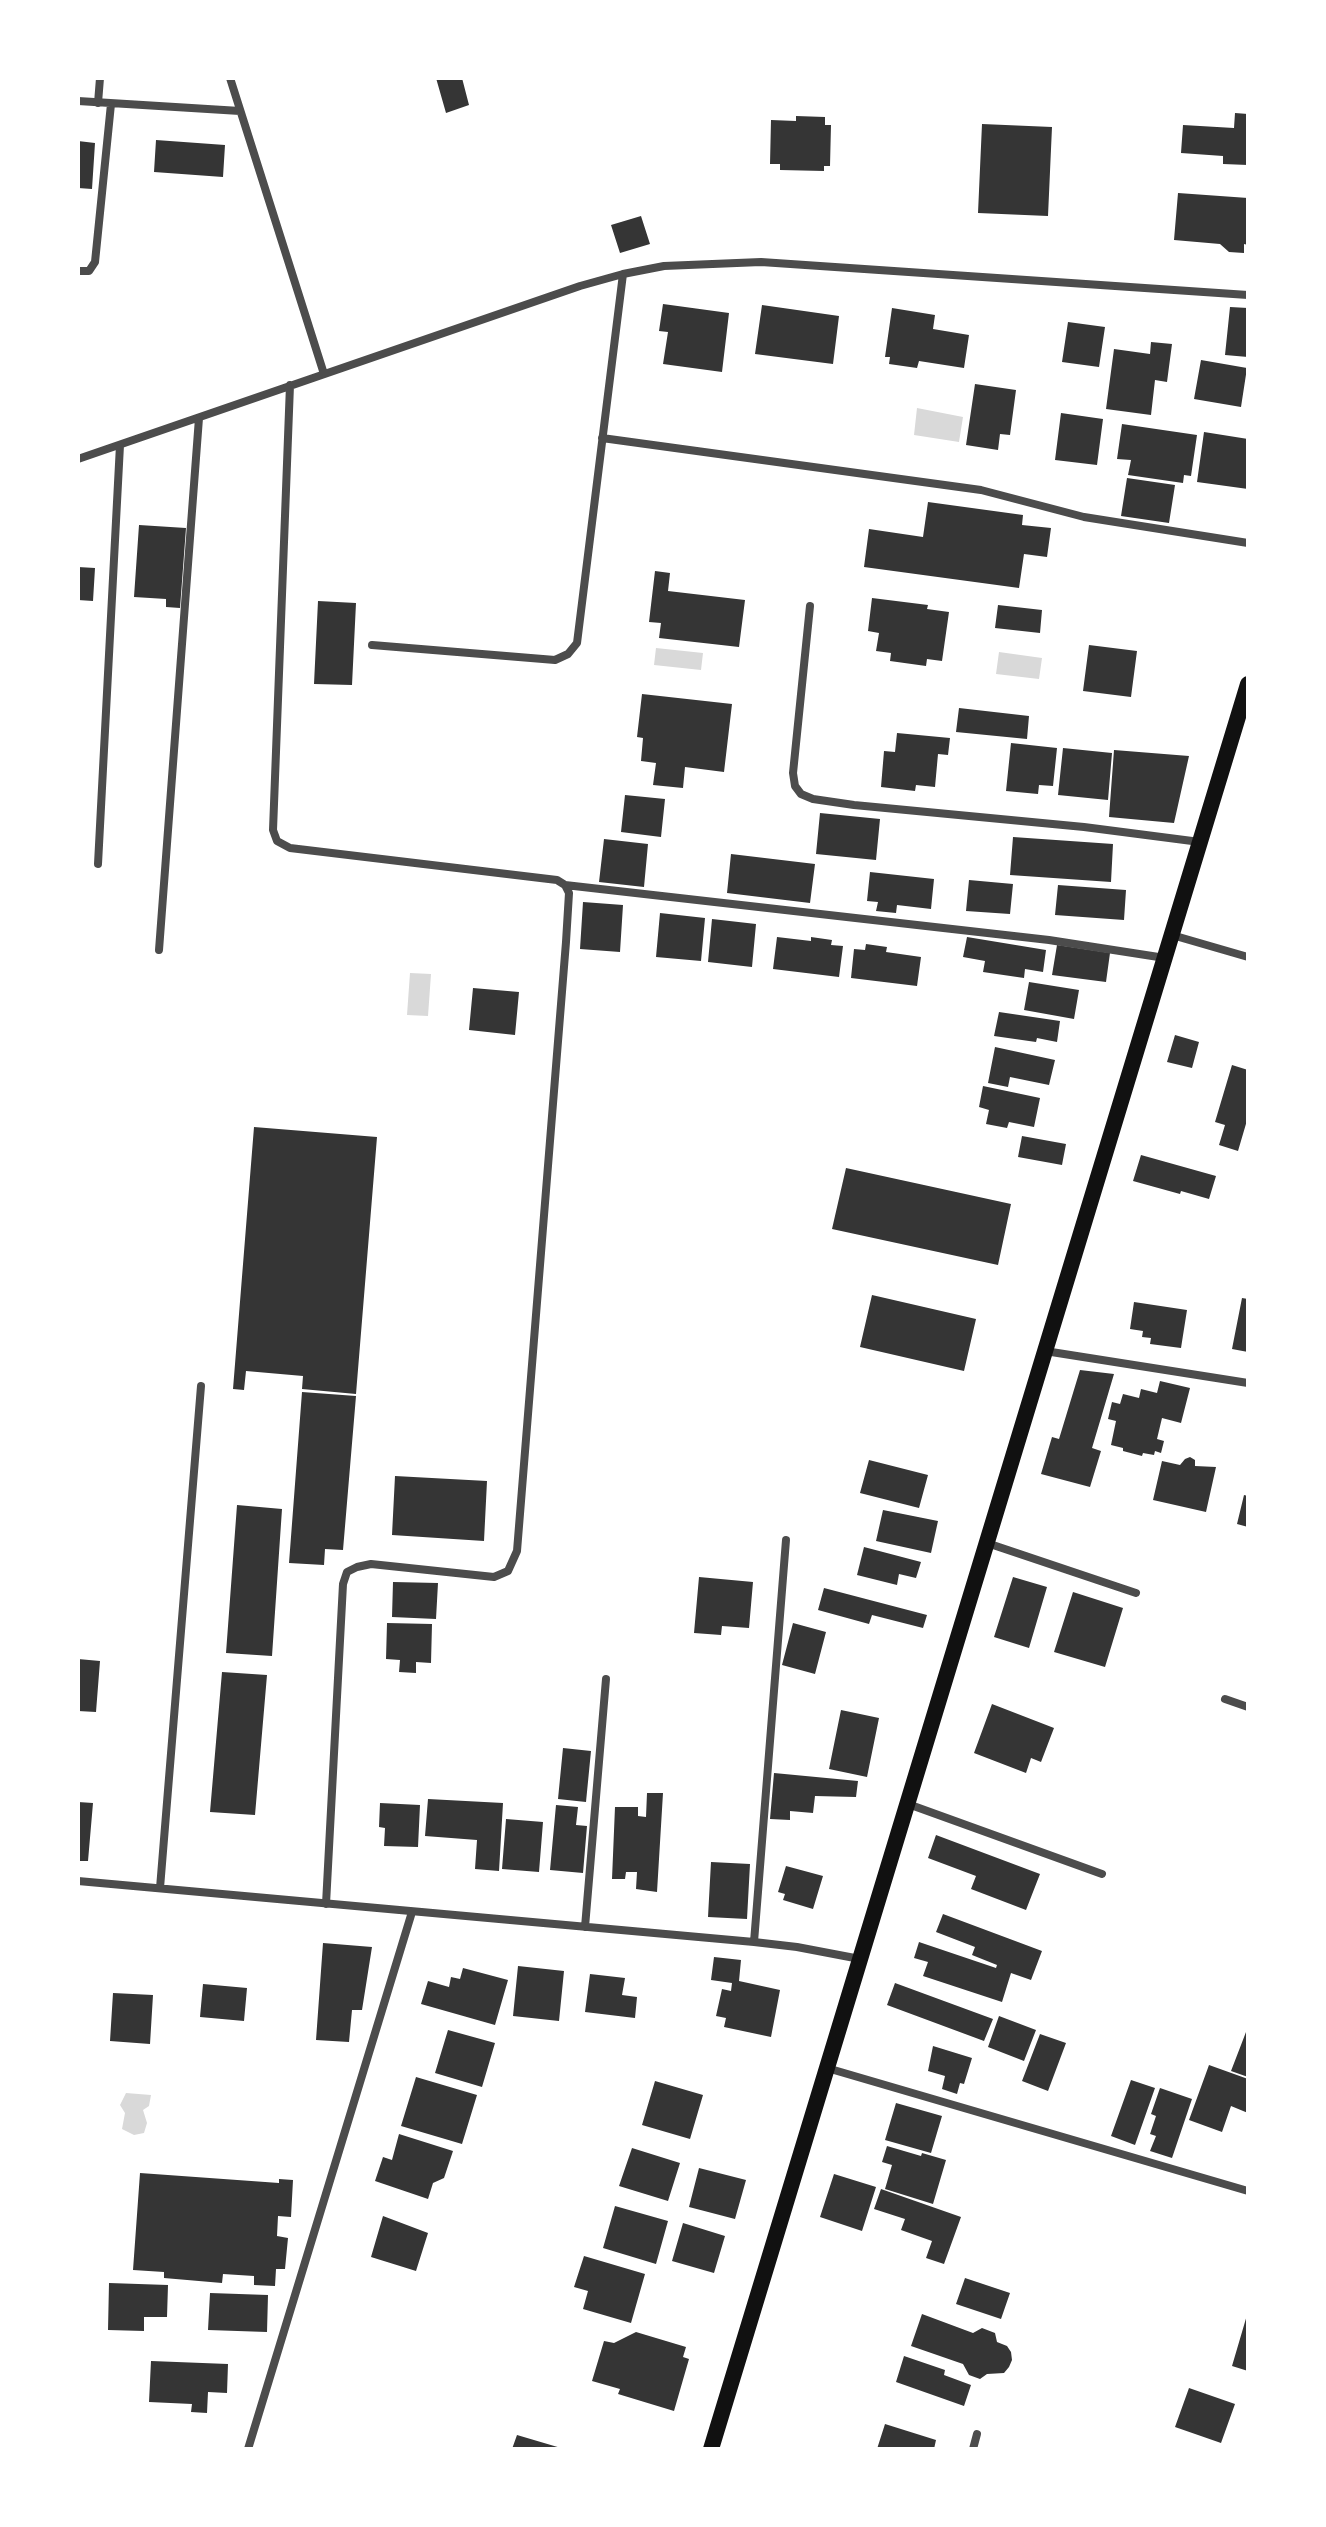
<!DOCTYPE html>
<html>
<head>
<meta charset="utf-8">
<style>
	body { margin:0 }
	#map { position:relative; width:1326px; height:2527px; overflow:hidden; background:#fff; font-family:"Noto Sans",sans-serif }
	canvas { display:block }
	.frame { position:absolute; inset:0; border:80px solid #fff; pointer-events:none }
</style>
</head>
<body>
<div id="map">
<canvas width="1326" height="2527"></canvas>
<div class="frame"></div>
</div>
<script>
const ctx = document.querySelector('canvas').getContext('2d');
ctx.lineJoin = 'round';
function fillPath(path, color) {
  ctx.fillStyle = color;
  ctx.fill(path, 'evenodd');
}
function poly(rows) {
  const path = new Path2D();
  for (const r of rows) {
    path.moveTo(r[0], r[1]);
    for (let i = 2; i < r.length; i += 2) path.lineTo(r[i], r[i + 1]);
  }
  return path;
}
function stroke(path, color, width, dash) {
  ctx.strokeStyle = color;
  ctx.lineWidth = width;
  ctx.lineCap = dash ? 'butt' : 'round';
  ctx.setLineDash(dash || []);
  ctx.stroke(path);
}
const water = poly([
	[917,408,963,417,959,442,914,435],
	[656,648,703,653,701,670,654,665],
	[999,652,1042,658,1039,679,996,674],
	[410,973,431,974,428,1016,407,1015],
	[126,2093,151,2095,149,2106,143,2110,147,2123,144,2133,134,2135,122,2129,125,2113,120,2105]
]);
const building = poly([
	[436,78,462,78,469,105,446,113],
	[1235,113,1248,114,1248,165,1223,164,1223,156,1181,153,1183,125,1234,128],
	[796,116,825,117,825,125,831,125,830,166,824,166,824,171,780,170,780,164,770,164,771,120,796,121],
	[982,124,1052,127,1048,216,978,213],
	[156,140,225,145,223,177,154,172],
	[78,141,95,143,92,189,78,188],
	[1178,193,1248,198,1248,245,1244,244,1244,253,1229,252,1220,244,1174,240],
	[641,216,650,244,620,253,611,225],
	[663,304,729,313,722,372,663,364,668,332,659,331],
	[762,305,839,316,833,364,755,354],
	[1230,307,1248,308,1248,357,1225,355],
	[892,308,935,315,933,329,969,335,964,368,919,361,917,368,889,364,890,357,885,357],
	[1068,322,1105,327,1099,367,1062,362],
	[1151,342,1172,344,1167,382,1155,380,1151,415,1106,409,1114,349,1150,354],
	[1201,360,1247,368,1241,407,1194,399],
	[975,384,1016,390,1010,435,1000,434,998,450,966,445],
	[1061,413,1103,419,1097,465,1055,460],
	[1122,424,1197,435,1191,476,1184,475,1183,483,1128,475,1131,460,1117,459],
	[1204,432,1248,439,1248,489,1197,482],
	[1127,478,1175,485,1169,523,1121,516],
	[928,502,1023,515,1022,525,1051,528,1047,557,1024,554,1019,588,864,567,869,529,923,537],
	[139,525,186,528,180,608,166,607,166,599,134,597],
	[78,567,95,568,93,601,78,600],
	[655,571,670,573,668,591,745,600,739,647,659,638,661,623,649,622],
	[872,598,928,605,927,609,949,612,942,661,927,659,926,666,890,661,891,653,876,651,879,633,868,631],
	[318,601,356,603,352,685,314,684],
	[998,605,1042,610,1040,633,995,628],
	[1089,645,1137,651,1131,697,1083,691],
	[642,694,732,704,724,772,685,767,683,788,653,785,656,763,641,761,643,738,637,737],
	[959,708,1029,716,1027,739,956,732],
	[897,733,950,738,948,755,938,754,935,787,916,785,915,791,881,787,884,751,895,752],
	[1011,743,1057,748,1053,786,1039,785,1038,794,1006,791],
	[1063,748,1112,753,1108,800,1058,795],
	[1114,750,1189,756,1174,823,1109,817],
	[625,795,665,799,661,837,621,832],
	[820,813,880,819,876,860,816,854],
	[1013,837,1113,844,1111,882,1010,875],
	[604,839,648,844,644,887,599,882],
	[731,854,815,864,810,903,727,893],
	[870,872,934,879,931,909,897,905,896,913,876,911,878,902,867,901],
	[969,880,1013,884,1010,914,966,911],
	[1058,885,1126,890,1124,920,1055,915],
	[583,902,623,905,620,952,580,949],
	[660,913,705,918,701,961,656,957],
	[712,919,756,924,752,967,708,962],
	[777,937,811,941,811,937,832,940,831,945,843,946,839,977,773,969],
	[967,937,1046,950,1043,972,1025,969,1024,978,983,972,985,961,963,957],
	[866,944,887,947,886,952,921,957,917,986,851,978,854,949,865,950],
	[1057,945,1110,953,1106,982,1052,975],
	[1029,982,1079,990,1074,1019,1024,1010],
	[473,988,519,992,515,1035,469,1030],
	[999,1012,1060,1021,1057,1042,1037,1038,1036,1042,994,1036],
	[1175,1035,1199,1042,1192,1068,1167,1062],
	[995,1047,1055,1060,1049,1085,1010,1077,1008,1087,988,1083],
	[1232,1065,1248,1070,1248,1117,1238,1151,1219,1145,1225,1125,1215,1122],
	[983,1086,1040,1098,1034,1127,1009,1122,1007,1128,986,1124,989,1110,979,1107],
	[254,1127,377,1137,356,1394,302,1389,303,1376,246,1371,244,1390,233,1389],
	[1022,1136,1066,1144,1062,1165,1018,1157],
	[1141,1155,1216,1176,1209,1199,1181,1191,1180,1194,1133,1181],
	[846,1168,1011,1204,998,1265,832,1229],
	[872,1295,976,1319,964,1371,860,1347],
	[1242,1298,1248,1299,1248,1352,1232,1349],
	[1134,1302,1187,1310,1181,1348,1150,1344,1151,1338,1142,1337,1143,1331,1130,1329],
	[1080,1370,1114,1374,1092,1448,1101,1451,1090,1487,1041,1474,1052,1437,1059,1439],
	[1160,1381,1190,1388,1181,1423,1162,1418,1157,1439,1164,1441,1161,1453,1155,1451,1154,1455,1143,1453,1142,1456,1123,1451,1123,1448,1111,1445,1116,1421,1108,1419,1112,1402,1120,1404,1123,1394,1139,1398,1141,1389,1157,1393],
	[302,1392,356,1396,343,1550,325,1549,324,1565,289,1563],
	[1190,1457,1195,1460,1195,1466,1216,1467,1206,1512,1153,1500,1162,1461,1180,1465,1185,1459],
	[869,1460,928,1475,919,1508,860,1493],
	[395,1476,487,1481,484,1541,392,1535],
	[1244,1495,1248,1496,1248,1527,1237,1524],
	[237,1505,282,1509,272,1656,226,1653],
	[883,1510,938,1521,931,1553,876,1541],
	[864,1547,921,1562,916,1578,899,1574,897,1585,857,1575],
	[699,1577,753,1582,749,1628,722,1626,721,1635,694,1633],
	[1013,1577,1047,1587,1029,1648,994,1637],
	[393,1582,438,1583,436,1619,392,1617],
	[824,1588,927,1615,923,1628,872,1615,869,1624,818,1610],
	[1073,1592,1123,1608,1105,1667,1054,1652],
	[387,1623,432,1624,431,1663,416,1662,416,1673,399,1672,400,1660,386,1659],
	[793,1623,826,1632,815,1674,782,1665],
	[78,1659,100,1661,96,1712,78,1711],
	[222,1672,267,1675,255,1815,210,1812],
	[992,1704,1054,1728,1041,1762,1031,1758,1026,1773,974,1753],
	[841,1710,879,1718,867,1777,829,1769],
	[563,1748,591,1751,586,1802,558,1799],
	[774,1773,858,1781,856,1797,815,1796,813,1813,790,1811,790,1820,770,1819],
	[647,1793,663,1793,657,1892,636,1889,637,1872,626,1872,625,1879,612,1879,615,1807,638,1807,638,1816,646,1817],
	[428,1799,503,1803,499,1871,475,1869,477,1840,425,1836],
	[78,1802,93,1803,88,1861,78,1861],
	[380,1803,420,1805,418,1847,384,1846,385,1828,379,1827],
	[556,1805,578,1807,576,1825,587,1826,583,1873,550,1870],
	[506,1819,543,1822,539,1872,502,1869],
	[936,1835,1040,1874,1026,1910,971,1889,976,1876,928,1858],
	[711,1862,750,1864,747,1919,708,1917],
	[786,1866,823,1876,813,1909,783,1900,785,1894,778,1892],
	[943,1914,1042,1951,1031,1980,1011,1973,1002,2002,923,1976,928,1962,914,1958,919,1942,996,1968,997,1965,972,1955,975,1947,936,1932],
	[323,1943,372,1947,362,2010,352,2010,349,2042,316,2040],
	[714,1957,741,1960,739,1981,780,1990,771,2037,724,2027,726,2018,716,2016,722,1989,731,1991,732,1983,711,1980],
	[518,1966,564,1971,559,2021,513,2016],
	[463,1968,508,1980,495,2025,421,2004,428,1981,449,1987,451,1977,460,1979],
	[590,1974,625,1978,622,1995,637,1997,635,2018,585,2012],
	[895,1983,993,2019,984,2041,887,2005],
	[203,1984,247,1988,244,2021,200,2017],
	[113,1993,153,1995,150,2044,110,2041],
	[999,2016,1036,2030,1024,2061,988,2047],
	[448,2030,495,2043,482,2087,435,2073],
	[1246,2032,1248,2033,1248,2077,1231,2071],
	[1040,2034,1066,2043,1048,2091,1022,2081],
	[933,2046,972,2058,964,2084,960,2083,957,2094,942,2089,945,2076,928,2071],
	[1209,2065,1248,2079,1248,2113,1231,2106,1222,2132,1189,2120],
	[416,2077,477,2095,462,2144,401,2126],
	[1131,2080,1155,2088,1135,2145,1111,2136],
	[655,2081,703,2095,690,2139,642,2125],
	[1160,2088,1192,2099,1172,2158,1150,2151,1156,2136,1150,2134,1156,2116,1151,2114],
	[896,2103,942,2116,931,2153,885,2140],
	[399,2134,453,2151,444,2178,433,2183,428,2199,375,2181,383,2157,392,2160],
	[887,2146,921,2156,922,2153,946,2160,933,2204,885,2189,892,2165,882,2162],
	[632,2148,680,2163,668,2201,619,2186],
	[699,2168,746,2180,735,2219,689,2207],
	[140,2173,279,2183,279,2179,293,2180,291,2217,278,2216,277,2236,288,2238,285,2269,276,2269,275,2286,254,2285,254,2276,223,2274,222,2283,164,2278,164,2272,133,2270],
	[834,2174,876,2187,862,2231,820,2217],
	[881,2189,961,2217,944,2264,926,2258,932,2241,901,2230,905,2219,874,2209],
	[615,2206,668,2221,656,2264,603,2248],
	[383,2216,428,2233,416,2271,371,2257],
	[683,2223,725,2236,714,2273,672,2261],
	[584,2256,645,2274,631,2323,583,2309,588,2291,574,2287],
	[965,2278,1010,2293,1001,2319,956,2304],
	[109,2283,168,2285,167,2317,144,2317,144,2331,108,2330],
	[210,2293,268,2295,267,2332,208,2330],
	[922,2314,973,2333,982,2328,995,2333,997,2342,1007,2346,1011,2352,1012,2360,1009,2367,1004,2373,987,2374,980,2379,969,2375,963,2364,911,2346],
	[1247,2315,1248,2315,1248,2371,1232,2366],
	[636,2332,686,2347,683,2357,689,2359,674,2411,618,2394,620,2389,592,2381,604,2341,614,2343],
	[904,2356,945,2370,944,2375,971,2385,964,2406,896,2382],
	[151,2361,228,2364,227,2393,208,2392,207,2413,191,2412,192,2404,149,2402],
	[1189,2388,1235,2404,1221,2443,1175,2427],
	[885,2424,936,2440,934,2449,877,2449],
	[517,2435,561,2448,560,2449,512,2449]
]);
const minor = poly([
	[230,78,324,374],
	[78,101,240,111],
	[98,103,100,78],
	[78,271,89,271,95,262,111,104],
	[290,385,273,830,277,841,290,848,557,880,565,885,1049,940,1165,958],
	[602,438,981,490,1084,517,1248,543],
	[78,459,580,286,623,274,664,266,761,262,1248,295],
	[810,606,793,773,795,786,801,794,813,799,854,805,1084,827,1200,842],
	[372,645,555,660,568,654,577,643,623,274],
	[98,864,120,445],
	[1172,935,1248,957],
	[159,950,199,418],
	[1045,1351,1248,1383],
	[987,1543,1136,1593],
	[1225,1699,1248,1707],
	[908,1804,1102,1874],
	[78,1881,754,1942,797,1947,860,1959],
	[160,1888,201,1386],
	[326,1904,343,1584,347,1572,357,1567,371,1564,494,1577,508,1571,517,1551,566,942,569,893,565,885],
	[585,1927,606,1679],
	[754,1942,786,1540],
	[827,2068,1248,2191],
	[248,2449,412,1912],
	[973,2449,977,2434]
]);
const secondary = poly([
	[711,2449,1248,684]
]);
fillPath(water, '#d9d9d9');
fillPath(building, '#353535');
stroke(minor, '#4c4c4c', 8);
stroke(secondary, '#111', 16);
</script>
</body>
</html>
